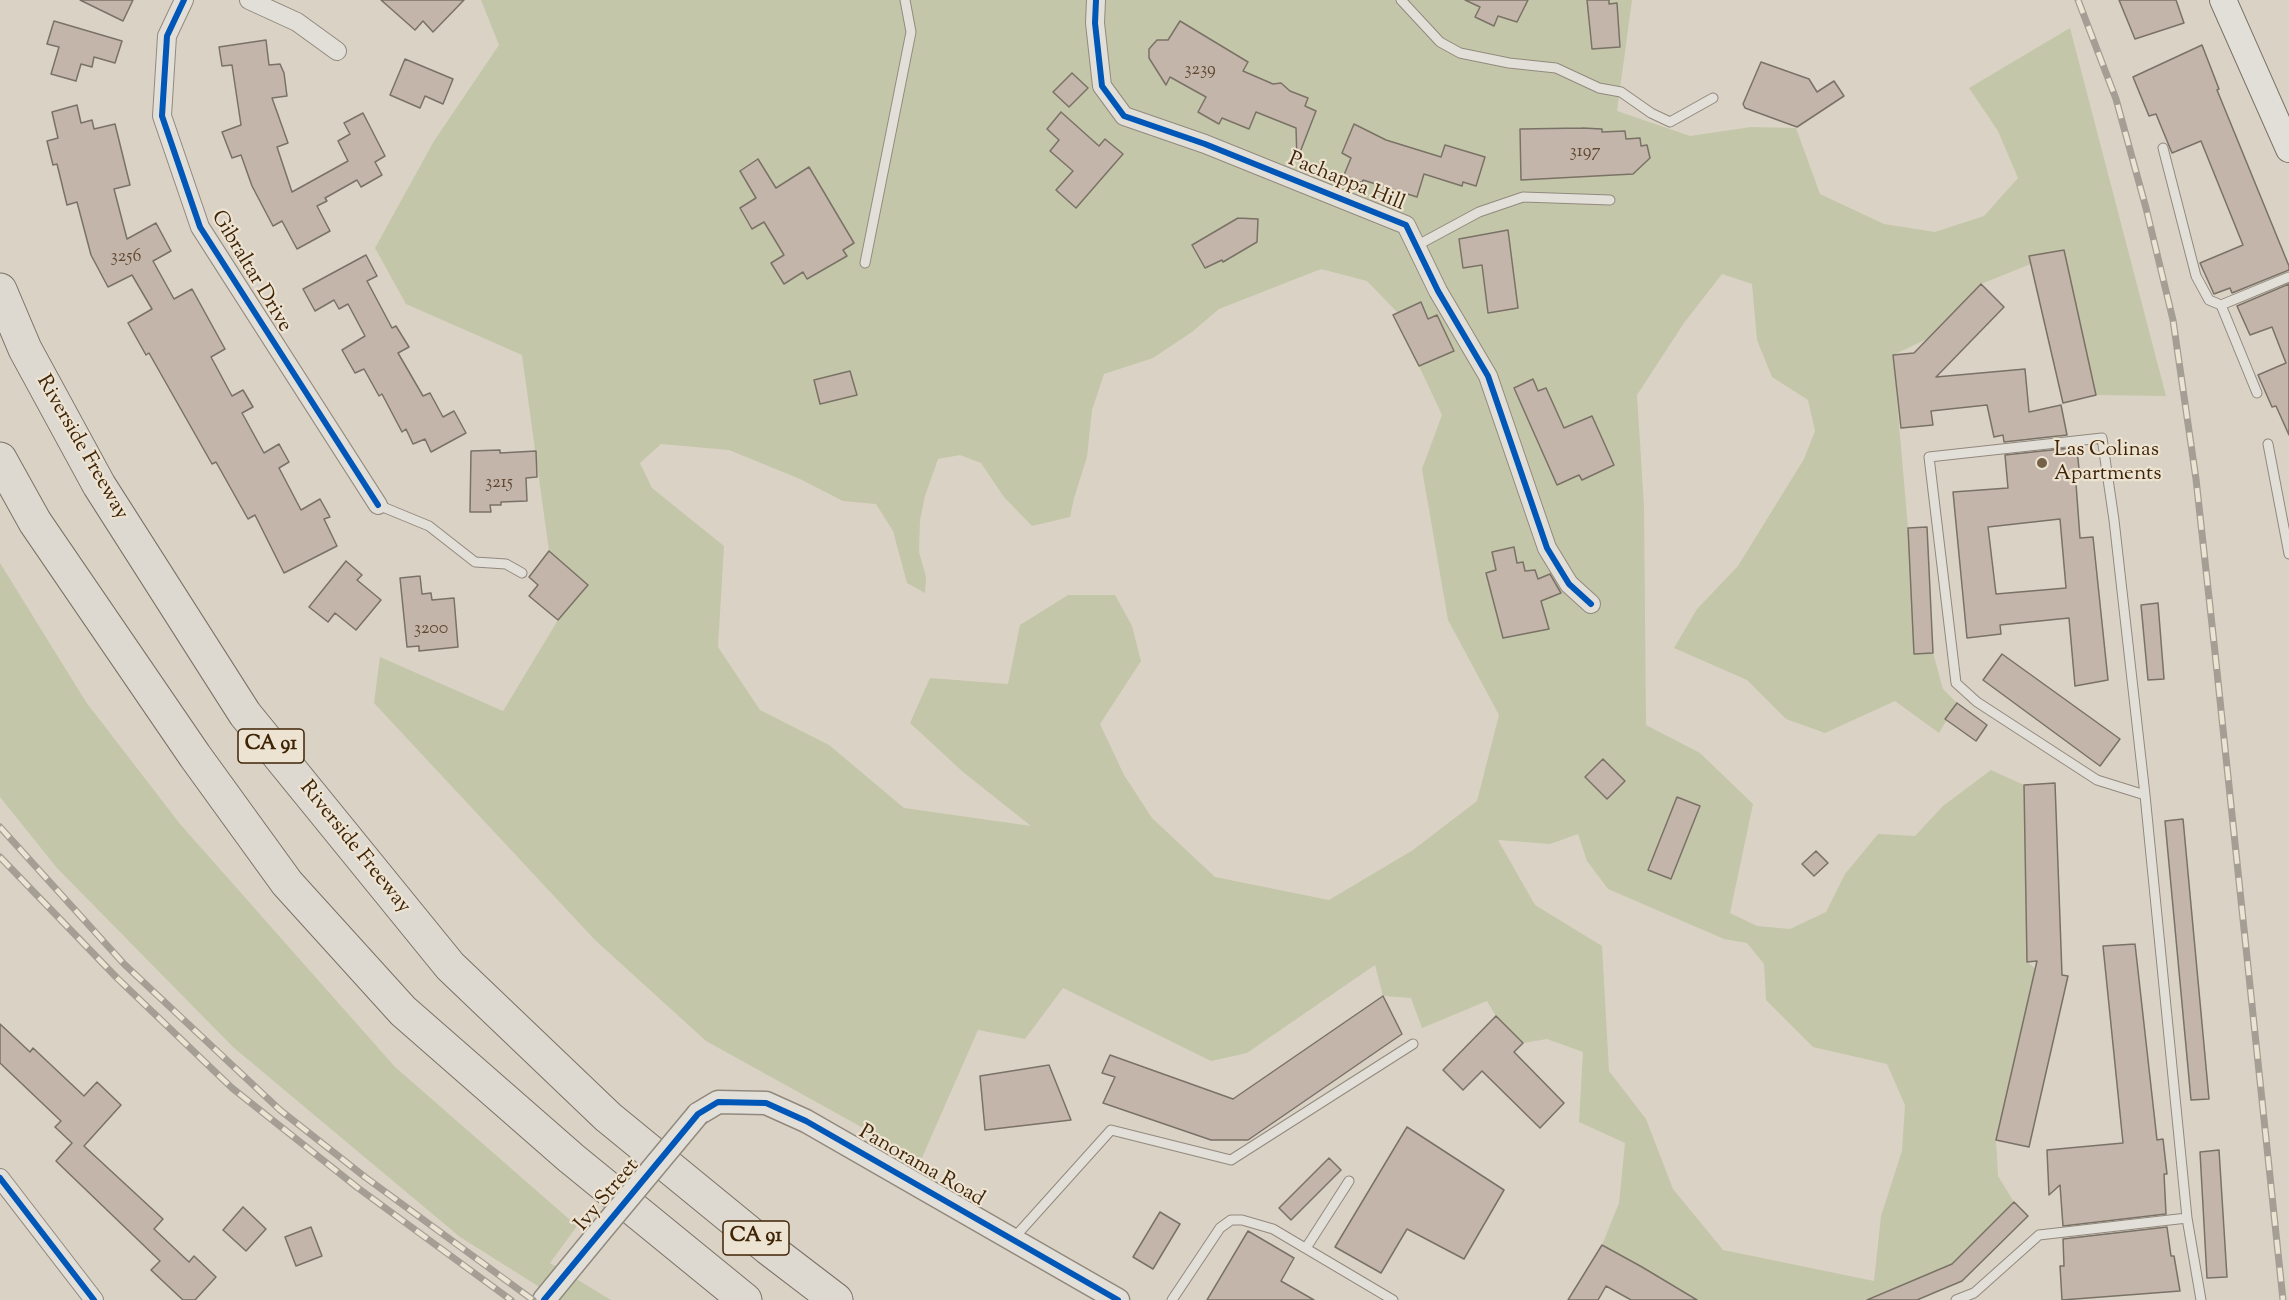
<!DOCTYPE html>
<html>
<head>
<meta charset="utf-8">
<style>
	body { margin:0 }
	canvas { display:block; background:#dad2c4 }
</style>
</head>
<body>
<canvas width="2289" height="1300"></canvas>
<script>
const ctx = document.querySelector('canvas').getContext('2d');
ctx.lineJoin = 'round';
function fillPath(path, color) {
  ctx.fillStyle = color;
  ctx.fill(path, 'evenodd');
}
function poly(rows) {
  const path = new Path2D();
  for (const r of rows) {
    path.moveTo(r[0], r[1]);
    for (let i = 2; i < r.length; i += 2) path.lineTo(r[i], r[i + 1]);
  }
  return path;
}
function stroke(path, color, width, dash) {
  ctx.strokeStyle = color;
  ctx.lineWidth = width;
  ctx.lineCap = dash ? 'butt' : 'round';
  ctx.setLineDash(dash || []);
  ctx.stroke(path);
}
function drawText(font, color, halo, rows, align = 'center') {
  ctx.font = font + ' "Sorts Mill Goudy",serif';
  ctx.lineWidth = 4.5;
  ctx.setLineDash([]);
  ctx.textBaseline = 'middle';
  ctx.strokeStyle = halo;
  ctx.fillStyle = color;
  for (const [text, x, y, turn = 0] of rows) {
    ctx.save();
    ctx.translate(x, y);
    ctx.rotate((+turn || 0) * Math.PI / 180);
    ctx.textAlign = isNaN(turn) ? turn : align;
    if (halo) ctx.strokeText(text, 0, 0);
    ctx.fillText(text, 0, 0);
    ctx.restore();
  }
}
const green = poly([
	[481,0,1632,0,1617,111,1690,136,1751,127,1796,128,1820,194,1884,224,1935,232,1984,216,2018,178,1998,131,1969,88,2070,28,2166,396,2096,395,2063,251,1981,284,1929,338,1893,355,1908,528,1914,654,1933,653,1943,689,1957,703,1939,733,1895,701,1825,733,1786,719,1747,680,1674,648,1697,609,1738,566,1804,459,1815,431,1808,400,1772,377,1757,340,1752,284,1722,274,1684,323,1637,395,1644,506,1646,725,1700,753,1753,804,1730,913,1757,926,1790,929,1826,912,1845,874,1878,834,1915,836,1943,806,1991,770,2024,785,2027,962,2036,969,1996,1140,1998,1176,2014,1202,1952,1264,1866,1300,1697,1300,1602,1245,1619,1203,1625,1143,1579,1122,1583,1052,1547,1039,1523,1043,1496,1016,1487,1001,1422,1028,1411,998,1383,996,1375,965,1247,1053,1211,1061,1063,988,1025,1039,978,1030,921,1160,706,1041,595,940,374,703,380,657,503,711,558,620,588,585,549,551,522,355,406,304,375,248,434,141,499,45],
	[1321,269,1367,281,1398,313,1420,302,1428,319,1437,315,1453,350,1419,366,1442,415,1422,469,1448,620,1499,715,1477,801,1413,850,1329,900,1215,877,1152,818,1124,775,1100,724,1141,661,1132,626,1115,595,1068,595,1020,625,1008,684,930,678,910,723,963,772,1031,826,904,808,829,745,760,710,718,647,724,546,652,488,640,463,661,444,729,450,800,479,843,501,876,504,893,531,907,583,925,593,926,577,919,552,920,520,925,496,938,459,960,455,981,463,1004,497,1032,526,1070,517,1074,498,1087,457,1092,410,1104,374,1153,358,1192,332,1219,309],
	[1578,834,1587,861,1608,889,1724,939,1747,943,1764,964,1766,1000,1813,1047,1887,1064,1905,1105,1902,1151,1881,1216,1874,1281,1723,1250,1673,1189,1646,1119,1609,1071,1602,946,1535,905,1498,840,1550,844],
	[0,563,86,702,180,824,395,1067,577,1226,550,1263,611,1300,560,1300,460,1237,233,1047,57,868,0,797]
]);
const building = poly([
	[80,0,133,0,123,21,80,0],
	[381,0,464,0,433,32,423,21,415,30,381,0],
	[1465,0,1528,0,1517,22,1498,16,1494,26,1475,17,1480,7,1465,0],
	[1587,0,1609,0,1609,4,1617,3,1620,47,1592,49,1587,0],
	[2119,0,2176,0,2184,23,2135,39,2119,0],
	[54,21,122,41,115,63,94,57,92,67,81,64,76,81,51,74,59,47,47,44,54,21],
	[1180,21,1248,62,1243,71,1273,84,1281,83,1290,91,1308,98,1305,106,1316,111,1297,160,1296,128,1256,112,1249,129,1222,118,1219,124,1198,112,1206,97,1170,77,1166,85,1149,58,1149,49,1157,40,1168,40,1180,21],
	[266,40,269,65,280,64,284,73,287,96,272,98,288,143,277,147,292,192,348,161,338,141,350,134,344,123,363,113,385,156,375,162,382,175,361,187,357,180,325,198,327,201,317,206,330,231,297,249,282,221,273,226,252,186,241,155,232,158,222,132,241,125,232,65,222,66,219,47,266,40],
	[2202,45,2219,89,2217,90,2289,266,2289,270,2232,293,2230,288,2214,294,2200,263,2243,245,2201,141,2172,153,2156,114,2149,116,2133,77,2202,45],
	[405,59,453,79,443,104,425,96,420,108,390,95,405,59],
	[1761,62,1809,79,1817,92,1834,81,1844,96,1797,127,1745,108,1743,104,1761,62],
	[1072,73,1088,88,1069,107,1053,92,1072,73],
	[77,105,81,123,92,120,94,129,115,124,130,185,114,189,127,239,156,223,171,251,153,261,174,299,192,289,225,349,211,357,232,396,243,390,253,407,242,413,264,453,279,444,289,462,279,468,301,510,320,499,330,517,324,519,337,546,284,573,255,515,248,519,216,462,212,464,149,353,146,355,128,323,152,309,132,275,108,287,91,255,77,202,67,205,57,164,53,165,47,141,58,138,52,112,77,105],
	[1061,112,1099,146,1105,139,1123,154,1076,208,1056,190,1073,171,1050,151,1059,140,1047,129,1061,112],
	[1354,124,1386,140,1441,157,1445,145,1485,157,1476,186,1463,182,1462,186,1424,174,1417,197,1363,180,1362,183,1344,175,1351,158,1342,153,1354,124],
	[1582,128,1602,129,1602,132,1625,131,1626,139,1640,138,1641,146,1647,145,1650,158,1633,174,1521,180,1520,129,1582,128],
	[758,159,776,188,809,167,854,243,843,250,847,256,807,279,803,272,784,284,771,263,784,255,764,222,752,229,740,208,756,198,740,171,758,159],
	[1238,218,1258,219,1257,242,1223,262,1222,260,1205,268,1192,245,1238,218],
	[1508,230,1518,308,1488,313,1482,265,1463,268,1459,239,1508,230],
	[2064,250,2096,395,2063,403,2029,256,2064,250],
	[366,255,377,276,367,281,392,328,396,326,409,347,398,353,423,396,430,393,443,417,454,411,466,433,431,452,425,439,413,444,406,429,402,432,382,394,379,396,364,369,355,373,342,350,365,336,348,304,339,309,334,300,315,311,303,289,366,255],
	[1981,284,2004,307,1936,377,2025,369,2029,412,2061,405,2067,435,2004,442,2003,435,1994,437,1987,405,1931,411,1933,425,1901,428,1893,355,1914,353,1981,284],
	[2289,284,2289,435,2276,406,2272,407,2258,375,2286,363,2272,327,2250,335,2237,306,2289,284],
	[1421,302,1428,319,1437,315,1454,351,1419,366,1393,315,1421,302],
	[850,371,857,395,820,404,814,380,850,371],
	[1533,379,1538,391,1546,388,1564,428,1592,416,1614,465,1582,480,1579,475,1557,485,1514,388,1533,379],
	[2070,448,2077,449,2079,469,2075,470,2080,538,2093,537,2108,680,2075,686,2069,618,2000,625,2001,634,1967,638,1953,492,2008,488,2005,455,2070,448],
	[2060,519,2066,588,1996,594,1988,527,2060,519],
	[500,450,500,453,536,451,537,477,526,478,527,501,501,502,501,505,490,505,491,512,470,512,471,451,500,450],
	[1927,527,1933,653,1914,654,1908,528,1927,527],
	[1514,547,1517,563,1523,562,1525,571,1535,570,1538,579,1550,574,1561,593,1541,601,1549,629,1503,638,1486,573,1496,570,1492,552,1514,547],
	[549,551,588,585,558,620,529,596,538,585,529,577,549,551],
	[346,561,362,575,357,580,381,600,356,630,335,613,328,622,309,607,346,561],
	[420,576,422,594,431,593,432,600,454,598,458,647,419,651,419,646,407,647,400,578,420,576],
	[2158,603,2164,679,2148,680,2141,605,2158,603],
	[2002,654,2120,739,2100,766,1983,680,2002,654],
	[1957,703,1987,725,1976,741,1945,719,1957,703],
	[1603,759,1625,781,1607,799,1585,777,1603,759],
	[2055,783,2062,975,2068,976,2029,1147,1996,1140,2037,961,2027,962,2024,785,2055,783],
	[1677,797,1700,806,1671,879,1648,870,1677,797],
	[2183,819,2209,1099,2191,1100,2165,821,2183,819],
	[1816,851,1828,863,1814,876,1802,864,1816,851],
	[2135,944,2157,1140,2163,1139,2167,1174,2164,1174,2166,1214,2063,1226,2060,1185,2049,1195,2047,1150,2123,1143,2103,946,2135,944],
	[1383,996,1402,1034,1248,1140,1211,1140,1103,1103,1115,1077,1102,1073,1110,1055,1233,1099,1383,996],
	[1496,1016,1523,1043,1514,1052,1564,1103,1540,1128,1482,1071,1463,1090,1443,1070,1496,1016],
	[0,1024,30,1052,33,1048,84,1096,97,1082,121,1105,84,1146,163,1219,154,1229,189,1262,194,1256,216,1277,195,1300,183,1300,151,1270,160,1261,56,1161,72,1143,55,1127,61,1121,0,1063,0,1024],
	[1049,1065,1071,1120,985,1130,980,1076,1049,1065],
	[1407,1127,1504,1190,1464,1259,1407,1229,1381,1273,1335,1247,1407,1127],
	[2219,1150,2227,1277,2207,1278,2200,1152,2219,1150],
	[1329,1158,1341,1170,1291,1220,1279,1208,1329,1158],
	[2014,1202,2028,1216,1962,1281,1917,1300,1867,1300,1952,1264,2014,1202],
	[243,1207,266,1229,246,1251,223,1230,243,1207],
	[1160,1212,1180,1224,1153,1269,1133,1257,1160,1212],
	[311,1227,322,1256,296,1266,285,1237,311,1227],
	[2167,1227,2171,1256,2174,1256,2180,1291,2062,1300,2060,1266,2064,1266,2063,1239,2167,1227],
	[1248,1231,1294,1258,1281,1281,1314,1300,1207,1300,1248,1231],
	[1602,1245,1642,1267,1697,1300,1631,1300,1606,1286,1598,1300,1568,1300,1602,1245]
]);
const service = poly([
	[1401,0,1440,42,1460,53,1509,63,1556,68,1599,88,1621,92,1651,113,1670,122,1713,98],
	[2163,148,2196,276,2209,300,2221,305],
	[1416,246,1479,212,1523,197,1610,200],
	[865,263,911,32,905,0],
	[2257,393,2221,305,2289,277],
	[2268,444,2289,554],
	[378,505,429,526,475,562,506,564,522,573],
	[2187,1218,2201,1300],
	[1013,1239,1111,1130,1231,1160,1413,1044],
	[1306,1248,1349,1181],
	[1172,1300,1220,1228,1231,1220,1242,1220,1273,1229,1393,1300],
	[1956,1300,1974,1293,2039,1235,2187,1218,2145,795,2114,520,2102,438,1929,457,1956,683,1977,702,2097,780,2145,795]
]);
const minor = poly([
	[184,0,167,36,162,116,200,227,378,505],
	[249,0,297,22,337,51],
	[1096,0,1095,23,1102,86,1124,116,1205,144,1406,225,1438,291,1488,376,1547,548,1569,584,1591,604],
	[0,1178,94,1300]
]);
const tertiary = poly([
	[698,1114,718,1102,766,1103,806,1121,1118,1300],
	[544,1300,594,1239]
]);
const secondary = poly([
	[2223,0,2289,149]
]);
const motorway = poly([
	[0,290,25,349,99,485,245,714,450,966,608,1117,768,1248,836,1300],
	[0,459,35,522,195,756,287,883,403,1011,571,1158,745,1300]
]);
const rail = poly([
	[2078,0,2116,99,2146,208,2173,320,2196,479,2214,643,2283,1300],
	[0,827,124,964,280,1110,365,1177,533,1300],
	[0,857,117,978,232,1088,358,1188,511,1300]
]);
const tertiaryBridge = poly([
	[594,1239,698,1114]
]);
const cycleway = poly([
	[184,0,167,36,162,116,200,227,378,505],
	[1096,0,1095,23,1102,86,1124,116,1205,144,1406,225,1438,291,1488,376,1547,548,1569,584,1591,604],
	[0,1178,94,1300],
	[544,1300,698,1114,718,1102,766,1103,806,1121,1118,1300]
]);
const markers = [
	[2042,463,6,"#756148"]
];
const numberNames = [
	["3239",1200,71],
	["3197",1585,153],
	["3256",126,258],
	["3215",499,484],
	["3200",431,630]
];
const shields = [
	[271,746,66],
	[756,1238,66]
];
const shieldNames = [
	["CA 91",271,746],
	["CA 91",756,1238]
];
const streetNames = [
	["Pachappa Hill",1346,183,22],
	["Gibraltar Drive",250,272,59],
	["Riverside Freeway",81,448,60],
	["Riverside Freeway",354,848,51],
	["Panorama Road",921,1167,30],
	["Ivy Street",608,1196,-50]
];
const poiNames = [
	["Las Colinas",2054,451],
	["Apartments",2054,475]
];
fillPath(green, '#c3c6a8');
fillPath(building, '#c4b5ab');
stroke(building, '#7a7266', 1.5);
stroke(service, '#92897e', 11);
stroke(minor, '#92897e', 20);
stroke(tertiary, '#92897e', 25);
stroke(secondary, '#7a7266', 28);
stroke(motorway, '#7a7266', 35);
stroke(service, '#e2dfd8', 9);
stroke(minor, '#e2dfd8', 18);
stroke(tertiary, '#e2dfd8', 22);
stroke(secondary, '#e2dfd8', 26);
stroke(motorway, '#ddd9d1', 33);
stroke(rail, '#a49e95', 7);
stroke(rail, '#ede3d2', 4.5, [14]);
stroke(tertiaryBridge, '#92897e', 25, []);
stroke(tertiaryBridge, '#e2dfd8', 22);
stroke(cycleway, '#0057b8', 6);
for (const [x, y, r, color] of markers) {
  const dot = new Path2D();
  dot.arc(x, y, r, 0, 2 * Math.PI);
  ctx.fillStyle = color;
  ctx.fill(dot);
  stroke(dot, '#ede3d2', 2);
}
drawText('18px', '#60482f', null, numberNames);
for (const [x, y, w] of shields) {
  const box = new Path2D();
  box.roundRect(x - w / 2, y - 17, w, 34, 4.5);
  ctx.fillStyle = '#ede3d2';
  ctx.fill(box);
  stroke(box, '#3f2406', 1.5);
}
drawText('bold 20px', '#3f2406', null, shieldNames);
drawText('21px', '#3f2406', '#ede3d2', streetNames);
drawText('21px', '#3f2406', '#ede3d2', poiNames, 'left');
</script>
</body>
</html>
